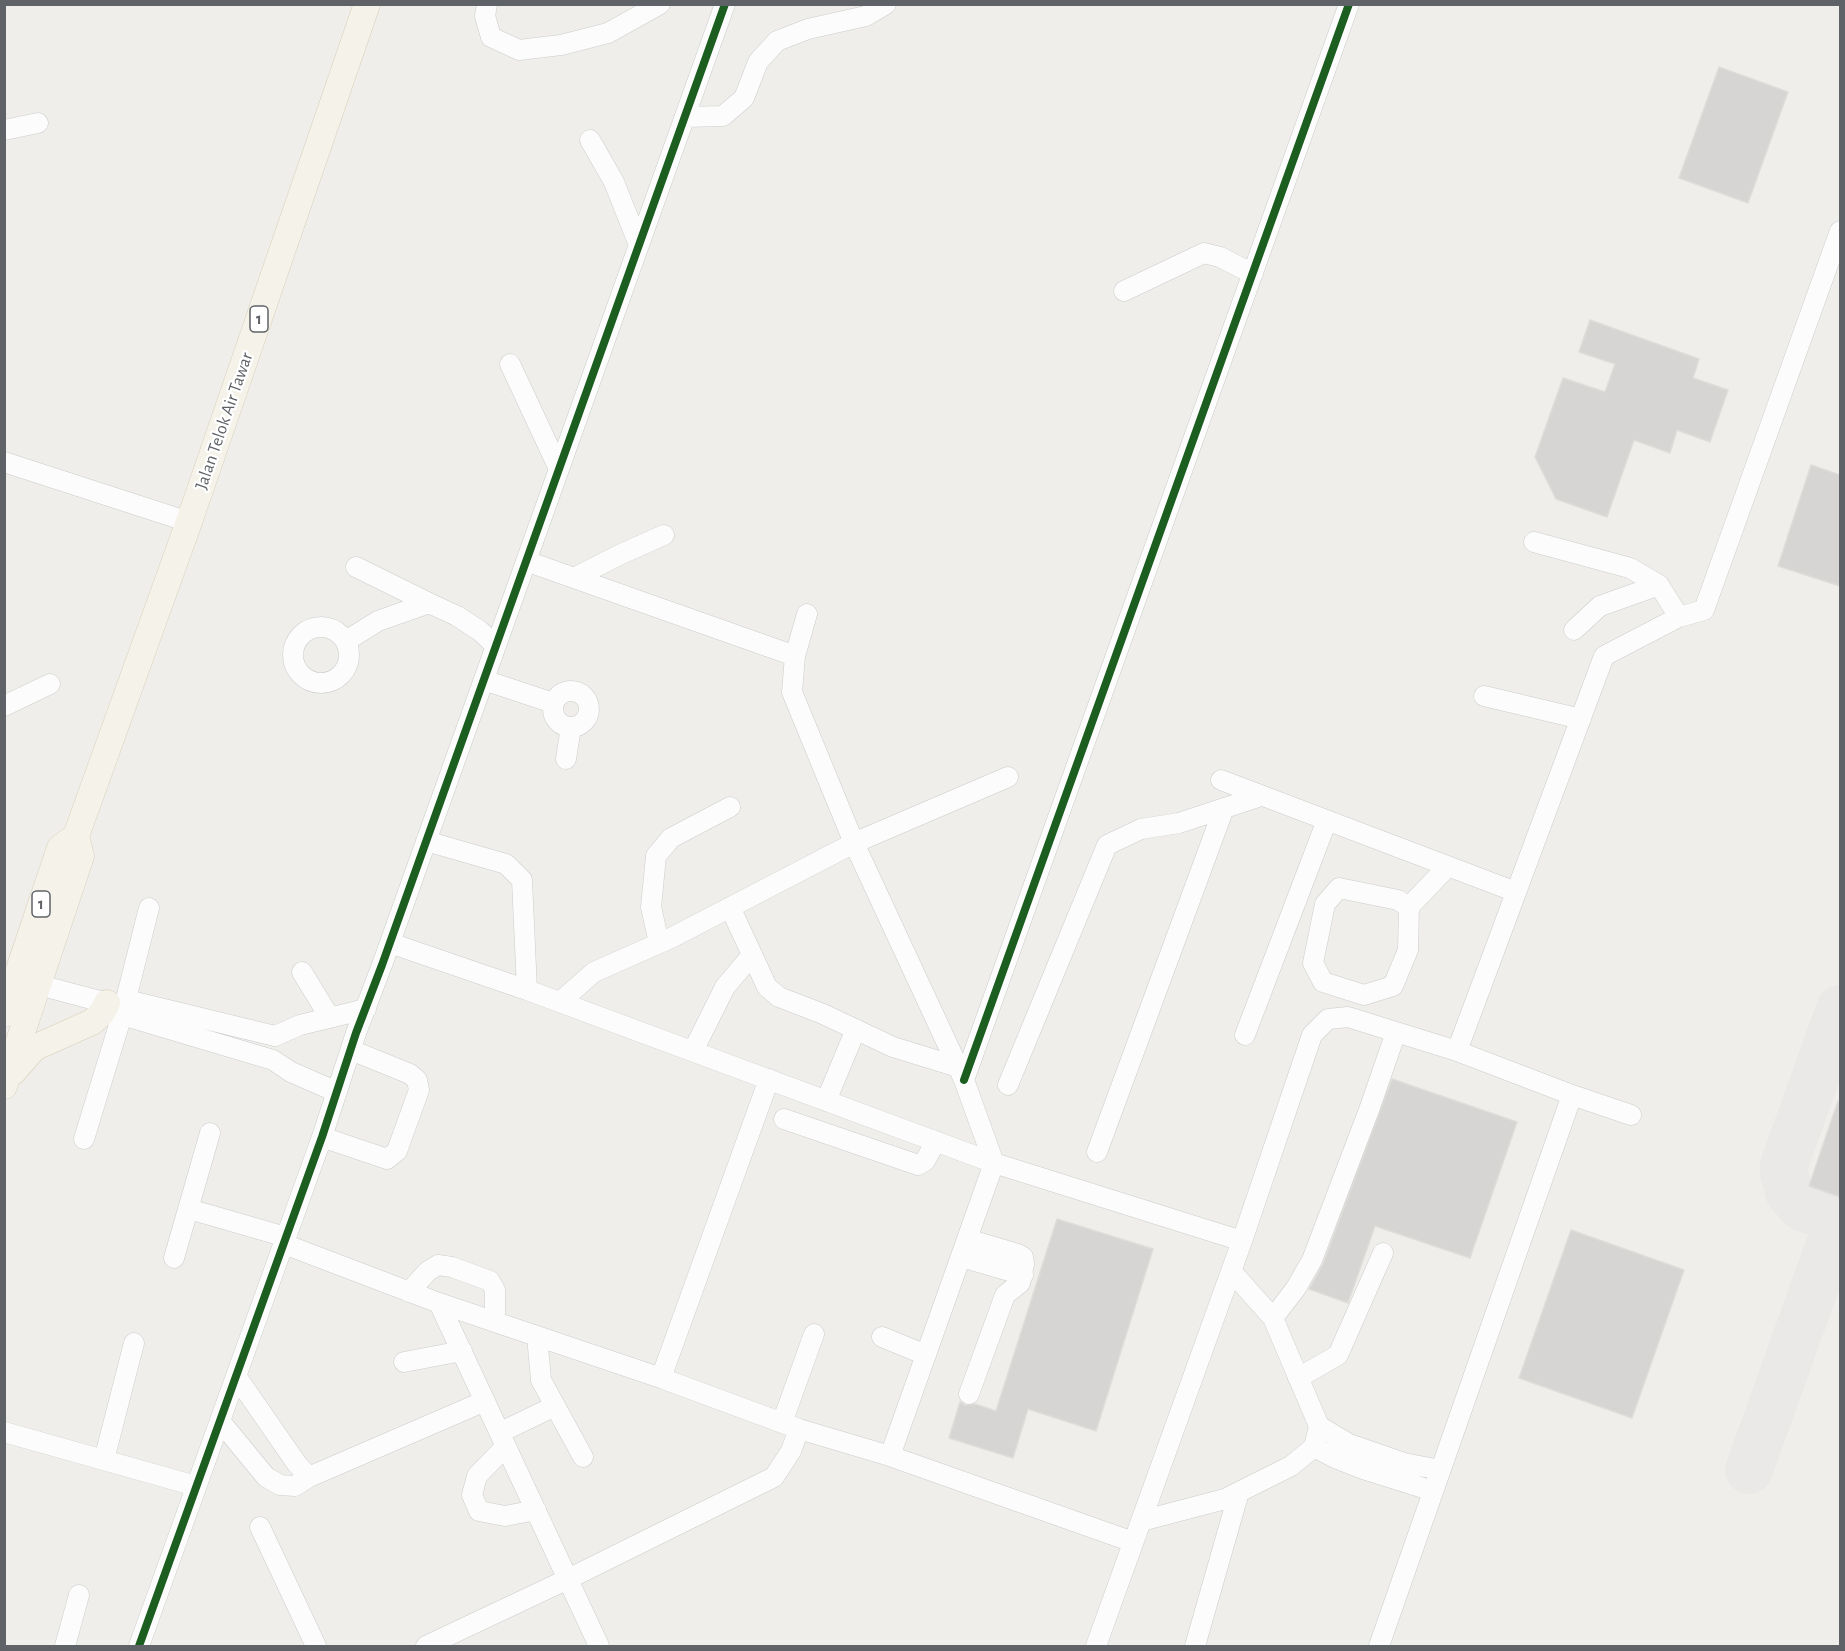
<!DOCTYPE html>
<html>
<head>
<meta charset="utf-8">
<style>
	body { margin:0 }
	#map { position:relative; width:1845px; height:1651px; overflow:hidden; background:#efeeea; font-family:"Alegreya Sans",sans-serif }
	canvas { display:block }
	.frame { position:absolute; inset:0; border:6px solid #5f6368; pointer-events:none }
</style>
</head>
<body>
<div id="map">
<canvas width="1845" height="1651"></canvas>
<div class="frame"></div>
</div>
<script>
const ctx = document.querySelector('canvas').getContext('2d');
ctx.lineJoin = 'round';
function poly(rows) {
  const path = new Path2D();
  for (const r of rows) {
    if (r.length === 3) {
      path.moveTo(r[0] + r[2], r[1]);
      path.arc(r[0], r[1], r[2], 0, 2 * Math.PI);
      continue;
    }
    path.moveTo(r[0], r[1]);
    for (let i = 2; i < r.length; i += 2) path.lineTo(r[i], r[i + 1]);
  }
  return path;
}
function stroke(path, color, width, dash) {
  ctx.strokeStyle = color;
  ctx.lineWidth = width;
  ctx.lineCap = dash ? 'butt' : 'round';
  ctx.setLineDash(dash || []);
  ctx.stroke(path);
}
function fillPath(path, color) {
  ctx.fillStyle = color;
  ctx.fill(path, 'evenodd');
}
function drawText(font, color, halo, rows, align = 'center') {
  ctx.font = font + ' "Alegreya Sans",sans-serif';
  ctx.lineWidth = 4.5;
  ctx.setLineDash([]);
  ctx.textBaseline = 'middle';
  ctx.strokeStyle = halo;
  ctx.fillStyle = color;
  for (const [text, x, y, turn = 0] of rows) {
    ctx.save();
    ctx.translate(x, y);
    ctx.rotate((+turn || 0) * Math.PI / 180);
    ctx.textAlign = isNaN(turn) ? turn : align;
    if (halo) ctx.strokeText(text, 0, 0);
    ctx.fillText(text, 0, 0);
    ctx.restore();
  }
}
const taxiway = poly([
	[1840,1009,1784,1165,1784,1174,1789,1192,1802,1207,1840,1220],
	[1749,1470,1839,1219]
]);
const building = poly([
	[1719,67,1788,92,1748,203,1679,178,1719,67],
	[1590,320,1699,359,1693,378,1728,390,1710,442,1677,430,1670,453,1634,440,1607,517,1556,499,1535,457,1563,378,1605,392,1615,364,1579,352,1590,320],
	[1811,465,1840,475,1840,586,1778,566,1811,465],
	[1392,1079,1517,1122,1470,1258,1375,1226,1348,1303,1309,1289,1323,1264,1392,1079],
	[1838,1101,1840,1102,1840,1197,1809,1186,1838,1101],
	[1057,1219,1153,1249,1096,1431,1028,1409,1013,1458,949,1438,960,1402,965,1405,975,1404,996,1411,1057,1219],
	[1571,1230,1684,1270,1632,1418,1519,1378,1571,1230]
]);
const minor = poly([
	[487,4,485,16,491,37,519,50,561,45,608,33,660,4],
	[685,117,723,116,744,98,758,62,777,41,808,29,866,16,886,4],
	[4,130,38,123],
	[590,140,614,182,639,245],
	[1124,291,1204,253,1220,257,1253,274],
	[510,364,559,469],
	[4,462,189,522],
	[1534,542,1630,568,1659,585,1679,617],
	[526,561,795,656],
	[356,567,429,603],
	[574,578,619,555,664,535],
	[807,614,795,656,792,692,854,843,964,1080,994,1163,890,1456],
	[321,655,28],
	[1574,630,1600,606,1659,585],
	[346,641,378,621,429,603,457,616,480,631,496,646],
	[484,680,553,703],
	[571,709,18],
	[1484,696,1581,719],
	[4,706,50,684],
	[566,759,571,727],
	[1221,780,1516,892],
	[426,841,506,864,522,880,527,990],
	[1339,888,1398,900,1409,907,1408,950,1393,986,1364,995,1323,982,1313,963,1325,904,1339,888],
	[730,907,767,987,779,997,823,1014,893,1047,958,1067],
	[1409,907,1448,866],
	[390,943,527,990,994,1163,1242,1241],
	[659,943,651,907,656,856,671,838,730,807],
	[302,972,330,1018],
	[24,981,107,1003,118,1005,127,1000,275,1036,300,1025,366,1009],
	[560,1002,594,972,671,938,854,843,1008,777],
	[118,1005,122,1015,273,1060,291,1072,337,1092],
	[1245,1035,1327,820],
	[693,1051,725,987,752,955],
	[1457,1051,1604,656,1679,617,1704,610,1840,231],
	[964,1080,1349,4],
	[1008,1085,1107,845,1141,829,1179,823,1261,796],
	[826,1101,856,1029],
	[784,1119,918,1165,925,1161,936,1141],
	[322,1137,387,1159,397,1151,419,1090,417,1080,410,1074,351,1050],
	[84,1139,122,1015,149,908],
	[1097,1152,1224,808],
	[189,1209,286,1237],
	[967,1239,1018,1254,1023,1257,1024,1264,1020,1283,1005,1295,969,1394],
	[284,1244,439,1303,661,1378,799,1429,890,1456,1133,1542],
	[961,1257,1023,1275],
	[174,1258,210,1133],
	[409,1292,428,1271,438,1265,452,1267,490,1281,495,1290,495,1322],
	[439,1303,599,1646],
	[1273,1318,1296,1288,1312,1260,1369,1110,1396,1032],
	[537,1336,541,1380,583,1457],
	[882,1337,926,1355],
	[404,1362,462,1351],
	[236,1376,297,1464,309,1477],
	[661,1378,769,1079],
	[1298,1378,1338,1355,1383,1253],
	[220,1421,266,1477,280,1485,295,1486,309,1477,485,1401],
	[782,1423,814,1334],
	[1319,1426,1349,1444,1404,1463,1440,1470],
	[4,1432,196,1486],
	[501,1432,555,1406],
	[506,1446,477,1476,472,1495,479,1511,505,1516,536,1510],
	[1314,1447,1335,1458,1363,1469,1433,1491],
	[104,1460,134,1343],
	[1141,1521,1225,1499,1291,1466,1314,1447,1319,1426,1273,1318,1231,1271],
	[260,1527,316,1646],
	[65,1646,79,1595],
	[139,1646,322,1137,356,1033,382,965,725,4],
	[426,1646,568,1579,774,1477,791,1451,799,1429],
	[1096,1646,1242,1241,1312,1035,1328,1019,1348,1017,1396,1032,1457,1051,1572,1095,1631,1115],
	[1195,1646,1239,1492],
	[1379,1646,1572,1095]
]);
const major = poly([
	[4,1014,60,848,76,836],
	[13,1072,34,1048,92,1022,101,1014,107,1003],
	[4,1086,81,856,76,836,189,522,367,4]
]);
const cycleway = poly([
	[964,1080,1349,4],
	[139,1646,322,1137,356,1033,382,965,725,4]
]);
const shields = [
	[259,319,18],
	[41,904,18]
];
const shieldNames = [
	["1",259,319],
	["1",41,904]
];
const streetNames = [
	["Jalan Telok Air Tawar",224,421,-71]
];
stroke(taxiway, '#eae9e7', 48);
fillPath(building, '#d6d5d3');
stroke(building, '#deddd9', 1.5);
stroke(minor, '#cbcccc', 21);
stroke(major, '#d7ceb8', 27);
stroke(minor, '#fdfcfc', 20);
stroke(major, '#f4f2e9', 26);
stroke(cycleway, '#1b5e20', 8);
for (const [x, y, w] of shields) {
  const box = new Path2D();
  box.roundRect(x - w / 2, y - 13, w, 26, 4.5);
  ctx.fillStyle = '#fff';
  ctx.fill(box);
  stroke(box, '#5f6368', 1.5);
}
drawText('bold 16px', '#5f6368', null, shieldNames);
drawText('18px', '#5f6368', '#fff', streetNames);
</script>
</body>
</html>
